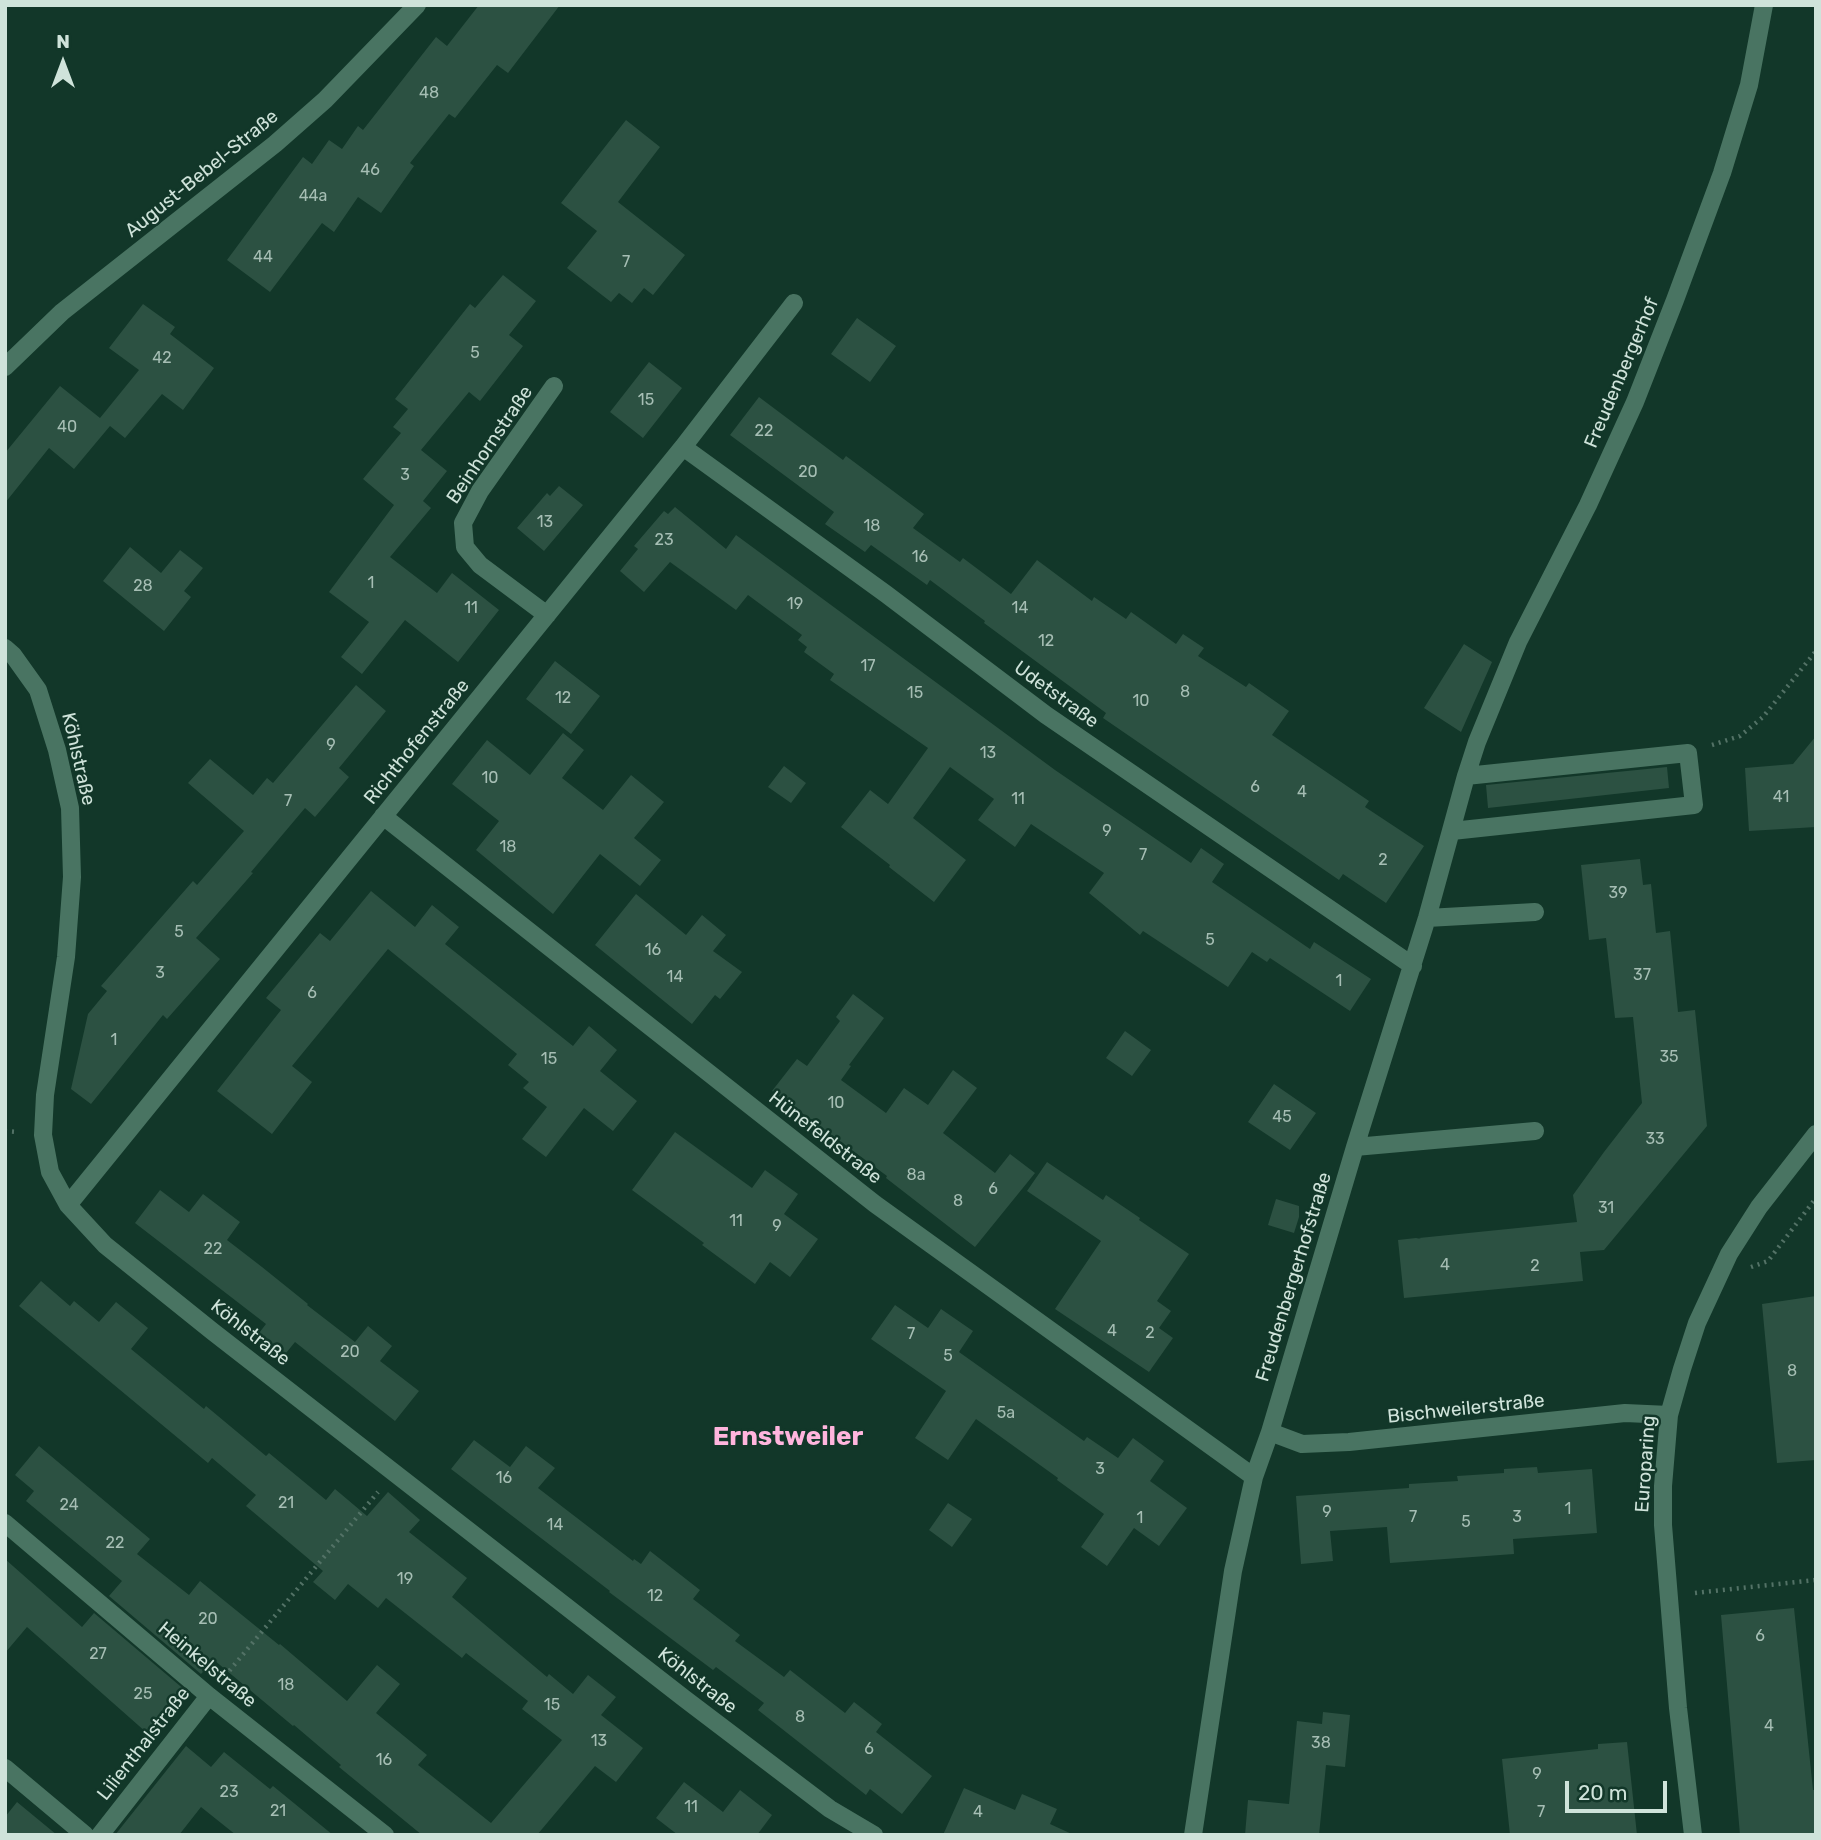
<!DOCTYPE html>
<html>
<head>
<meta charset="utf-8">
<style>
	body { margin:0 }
	#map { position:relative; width:1821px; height:1840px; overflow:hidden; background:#123729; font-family:Rubik,sans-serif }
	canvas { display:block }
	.frame { position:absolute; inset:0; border:7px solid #cfe3da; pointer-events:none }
	.north { position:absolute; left:28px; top:28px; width:70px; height:70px; -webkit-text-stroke:5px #123729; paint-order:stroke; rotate:0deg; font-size:19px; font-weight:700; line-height:28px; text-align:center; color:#cfe3da }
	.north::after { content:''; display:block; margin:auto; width:24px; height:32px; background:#cfe3da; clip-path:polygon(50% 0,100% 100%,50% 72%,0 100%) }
	.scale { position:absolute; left:1565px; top:1781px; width:102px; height:32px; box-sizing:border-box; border:4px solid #cfe3da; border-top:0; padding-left:9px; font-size:21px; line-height:24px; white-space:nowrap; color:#cfe3da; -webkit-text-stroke:5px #123729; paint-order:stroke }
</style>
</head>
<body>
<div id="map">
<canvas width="1821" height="1840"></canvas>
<div class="frame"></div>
<div class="north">N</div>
<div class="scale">20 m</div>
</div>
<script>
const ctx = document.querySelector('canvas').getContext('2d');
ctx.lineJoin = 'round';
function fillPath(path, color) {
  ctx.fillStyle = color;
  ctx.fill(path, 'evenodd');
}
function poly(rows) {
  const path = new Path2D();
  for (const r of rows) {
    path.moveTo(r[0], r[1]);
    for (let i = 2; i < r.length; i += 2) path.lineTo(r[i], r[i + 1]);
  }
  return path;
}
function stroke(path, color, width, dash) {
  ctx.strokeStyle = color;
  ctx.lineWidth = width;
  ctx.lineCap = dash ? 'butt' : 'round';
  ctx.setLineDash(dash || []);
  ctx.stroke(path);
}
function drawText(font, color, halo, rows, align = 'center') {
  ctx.font = font + ' Rubik,sans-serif';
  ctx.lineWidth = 5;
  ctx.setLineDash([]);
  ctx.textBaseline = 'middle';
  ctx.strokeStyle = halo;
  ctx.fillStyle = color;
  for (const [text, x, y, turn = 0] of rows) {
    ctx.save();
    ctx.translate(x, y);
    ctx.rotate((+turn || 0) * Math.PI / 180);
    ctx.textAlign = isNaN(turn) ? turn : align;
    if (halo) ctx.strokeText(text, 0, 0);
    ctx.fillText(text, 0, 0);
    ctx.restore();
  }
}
const building = poly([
	[479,5,560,5,508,73,497,65,455,118,449,114,410,163,414,166,381,213,358,197,334,232,322,223,270,292,227,260,303,157,312,164,329,140,342,149,358,126,363,130,436,37,447,46],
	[626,120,660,147,618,202,685,255,653,295,644,288,632,303,619,293,611,302,567,268,597,231,561,203],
	[503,275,536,301,509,335,523,346,480,401,469,392,421,450,447,471,423,501,431,508,390,557,437,593,452,573,499,610,458,662,405,620,362,674,341,657,369,622,329,592,394,505,363,479,401,433,393,427,408,409,395,399,470,304,475,308],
	[143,304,175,327,170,334,214,368,183,410,162,394,125,438,110,426,74,469,49,448,5,503,5,453,60,386,100,418,139,370,109,348],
	[857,318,896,346,870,382,831,354],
	[649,362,682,388,643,438,610,412],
	[759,397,843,460,846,456,924,514,913,528,960,562,963,558,1011,594,1037,560,1092,601,1094,597,1126,619,1131,612,1176,644,1183,634,1204,648,1198,656,1246,687,1249,683,1289,711,1272,735,1369,801,1365,807,1424,846,1386,903,1343,874,1339,880,1103,718,1106,713,984,623,985,621,930,580,927,585,871,545,865,552,825,524,834,512,730,435],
	[559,486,583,505,544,551,517,528,547,493,550,496],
	[675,507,726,549,736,535,1055,770,1191,863,1201,848,1224,864,1212,882,1310,949,1314,942,1371,979,1350,1011,1270,958,1267,962,1252,952,1228,987,1143,931,1140,935,1089,893,1104,873,1031,824,1015,847,978,820,994,799,950,767,913,818,966,860,934,902,889,867,890,865,841,827,870,790,888,804,928,748,830,680,834,674,804,652,807,647,798,640,802,635,748,595,736,610,670,562,644,592,620,571,638,549,634,546,664,511,668,514],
	[130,547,161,573,180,550,203,568,184,591,191,597,164,631,103,581],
	[1464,644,1492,662,1461,732,1424,708],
	[555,661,600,696,571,734,526,699],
	[356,685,386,711,339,768,349,777,315,817,305,808,251,872,253,873,196,938,220,959,167,1019,163,1015,91,1104,71,1089,88,1014,107,991,101,986,193,881,197,885,244,831,188,783,210,759,253,795,267,778,273,783],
	[563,733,584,750,562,778,603,810,631,775,664,802,634,838,661,860,640,886,600,854,553,914,476,850,499,821,452,784,487,740,530,775],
	[1816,736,1816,827,1749,831,1745,768,1793,764],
	[784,766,806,783,791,803,768,787],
	[1667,767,1669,788,1488,808,1486,785],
	[1640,859,1643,885,1651,884,1656,933,1670,931,1678,1012,1695,1010,1707,1126,1604,1250,1580,1252,1583,1281,1404,1298,1398,1240,1416,1238,1421,1239,1419,1238,1577,1222,1573,1195,1604,1152,1642,1103,1633,1017,1615,1018,1606,938,1589,940,1581,865],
	[371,891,415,927,432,905,459,927,445,944,573,1046,589,1026,617,1050,600,1071,637,1101,613,1131,584,1108,546,1157,522,1139,547,1107,523,1088,529,1082,508,1065,517,1054,388,949,292,1066,312,1082,272,1134,217,1091,281,1010,266,998,320,933,330,941],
	[636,894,686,935,702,915,726,935,713,951,742,972,720,999,715,995,692,1024,595,945],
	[853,994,884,1018,849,1065,851,1066,841,1080,886,1113,904,1088,928,1105,953,1070,977,1088,943,1133,995,1173,1010,1154,1035,1173,975,1247,886,1178,887,1176,772,1091,797,1059,807,1066,840,1021,836,1017],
	[1125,1031,1151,1050,1132,1076,1106,1058],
	[1274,1084,1316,1113,1290,1150,1248,1122],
	[675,1132,752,1188,765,1170,798,1194,784,1214,818,1239,790,1277,770,1262,755,1284,702,1245,704,1243,632,1190],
	[1047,1162,1103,1200,1106,1195,1140,1218,1139,1220,1189,1254,1157,1301,1171,1311,1159,1328,1173,1338,1149,1372,1055,1309,1101,1241,1027,1191],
	[160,1190,189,1212,203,1194,240,1222,227,1240,262,1267,308,1304,307,1305,355,1342,368,1326,392,1346,380,1361,419,1391,395,1421,295,1342,282,1358,256,1337,266,1324,135,1223],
	[1276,1199,1299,1206,1299,1217,1294,1233,1268,1225],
	[41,1281,70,1306,74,1301,99,1322,116,1302,148,1328,131,1349,204,1409,206,1406,266,1456,269,1453,326,1500,335,1489,367,1516,388,1492,420,1520,409,1532,467,1578,452,1597,547,1677,549,1674,573,1694,588,1675,616,1697,601,1715,643,1748,616,1782,595,1766,537,1835,422,1835,339,1767,341,1765,294,1725,293,1726,214,1660,201,1674,109,1596,122,1581,26,1501,34,1491,15,1475,39,1446,150,1539,137,1554,189,1595,200,1581,279,1645,280,1644,347,1701,377,1665,400,1684,376,1713,427,1755,418,1765,491,1823,562,1740,522,1709,528,1701,466,1653,462,1658,386,1598,378,1608,348,1584,335,1600,313,1582,323,1571,246,1506,256,1495,212,1458,208,1463,19,1306],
	[1816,1296,1816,1460,1777,1463,1762,1304],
	[895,1305,928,1328,941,1309,973,1331,959,1352,1084,1441,1087,1437,1118,1458,1133,1438,1164,1461,1150,1481,1187,1508,1159,1546,1134,1528,1107,1566,1081,1547,1104,1514,1057,1480,1058,1478,976,1419,948,1460,915,1438,946,1391,871,1339],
	[474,1440,510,1467,526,1446,555,1468,538,1488,633,1561,634,1559,641,1564,650,1551,700,1590,693,1599,740,1635,735,1641,784,1677,790,1670,845,1713,854,1702,882,1724,876,1732,932,1776,902,1814,870,1789,866,1795,758,1710,764,1703,716,1667,713,1670,609,1592,610,1591,451,1469],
	[1537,1467,1538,1473,1592,1469,1597,1533,1513,1539,1514,1554,1390,1563,1387,1527,1330,1531,1333,1561,1301,1564,1296,1496,1409,1488,1409,1484,1458,1481,1457,1476,1504,1473,1504,1469],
	[948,1503,972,1519,952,1547,929,1530],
	[5,1559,82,1627,94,1613,186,1691,147,1733,27,1627,5,1653],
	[1794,1608,1813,1790,1816,1790,1816,1835,1740,1835,1721,1615],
	[1323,1712,1350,1715,1345,1767,1326,1765,1319,1835,1245,1835,1248,1800,1289,1804,1297,1721,1322,1724],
	[1627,1742,1637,1835,1510,1835,1502,1759,1598,1749,1598,1744],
	[186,1746,211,1767,224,1752,270,1789,273,1786,333,1835,236,1835,201,1807,179,1835,115,1835],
	[684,1782,723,1812,740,1790,772,1815,757,1835,678,1835,656,1818],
	[964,1788,1015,1810,1022,1794,1057,1809,1050,1824,1074,1835,943,1835],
	[17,1802,57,1835,5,1835,5,1817]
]);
const path = poly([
	[1712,745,1740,736,1763,717,1816,651],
	[5,1131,18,1132],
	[1751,1267,1768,1261,1816,1198],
	[1695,1593,1816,1580],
	[225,1676,378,1492]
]);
const minor = poly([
	[5,367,62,312,275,144,325,100,417,5],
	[683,447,886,594,1046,715,1413,966],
	[547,615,480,565,465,547,463,523,480,491,554,386],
	[5,648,13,655,38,690,57,750,70,808,72,877,66,957,45,1095,43,1135,50,1172,68,1205,105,1245,212,1331,685,1699,830,1809,874,1835],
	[383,816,875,1204,1254,1477],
	[1452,831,1694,805,1688,753,1466,776],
	[1427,918,1535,912],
	[1355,1147,1535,1131],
	[68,1205,683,447,794,303],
	[1270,1432,1302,1444,1349,1442,1625,1413,1669,1415],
	[5,1523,209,1696,385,1835],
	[5,1768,85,1835],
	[100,1835,209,1696],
	[1193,1835,1233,1571,1254,1477,1270,1432,1355,1147,1427,918,1466,776,1477,742,1518,642,1588,505,1635,402,1675,300,1722,173,1749,85,1764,5],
	[1693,1835,1678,1708,1663,1525,1663,1486,1669,1415,1682,1369,1697,1323,1729,1254,1759,1207,1816,1134]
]);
const numberNames = [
	["48",429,93],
	["46",370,170],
	["44a",313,196],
	["44",263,257],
	["7",626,262],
	["5",475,353],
	["42",162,358],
	["15",646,400],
	["40",67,427],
	["22",764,431],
	["20",808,472],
	["3",405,475],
	["13",545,522],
	["18",872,526],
	["23",664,540],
	["16",920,557],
	["1",371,583],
	["28",143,586],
	["19",795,604],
	["11",471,608],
	["14",1020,608],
	["12",1046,641],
	["17",868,666],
	["8",1185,692],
	["15",915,693],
	["12",563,698],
	["10",1141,701],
	["9",331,745],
	["13",988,753],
	["10",490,778],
	["6",1255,787],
	["4",1302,792],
	["41",1781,797],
	["11",1018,799],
	["7",288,801],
	["9",1107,831],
	["18",508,847],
	["7",1143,855],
	["2",1383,860],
	["39",1618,893],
	["5",179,932],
	["5",1210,940],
	["16",653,950],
	["3",160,973],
	["37",1642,975],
	["14",675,977],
	["1",1339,981],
	["6",312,993],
	["1",114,1040],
	["35",1669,1057],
	["15",549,1059],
	["10",836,1103],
	["45",1282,1117],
	["33",1655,1139],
	["8a",916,1175],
	["6",993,1189],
	["8",958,1201],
	["31",1606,1208],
	["11",736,1221],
	["9",777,1226],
	["22",213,1249],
	["4",1445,1265],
	["2",1535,1266],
	["4",1112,1331],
	["2",1150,1333],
	["7",911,1334],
	["20",350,1352],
	["5",948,1356],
	["8",1792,1371],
	["5a",1006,1413],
	["3",1100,1469],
	["16",504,1478],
	["21",286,1503],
	["24",69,1505],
	["1",1568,1509],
	["9",1327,1512],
	["7",1413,1517],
	["3",1517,1517],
	["1",1140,1518],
	["5",1466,1522],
	["14",555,1525],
	["22",115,1543],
	["19",405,1579],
	["12",655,1596],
	["20",208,1619],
	["6",1760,1636],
	["27",98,1654],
	["18",286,1685],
	["25",143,1694],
	["15",552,1705],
	["8",800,1717],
	["4",1769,1726],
	["13",599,1741],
	["38",1321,1743],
	["6",869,1749],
	["16",384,1760],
	["9",1537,1774],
	["23",229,1792],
	["11",691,1807],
	["21",278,1811],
	["4",978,1812],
	["7",1541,1812]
];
const streetNames = [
	["August-Bebel-Straße",202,174,-39],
	["Freudenbergerhof",1622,373,-67],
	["Beinhornstraße",490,445,-56],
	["Udetstraße",1056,695,36],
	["Richthofenstraße",417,742,-51],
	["Köhlstraße",78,759,77],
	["Hünefeldstraße",825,1138,38],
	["Freudenbergerhofstraße",1294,1277,-73],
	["Köhlstraße",250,1333,38],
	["Bischweilerstraße",1466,1409,-6],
	["Europaring",1646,1464,-86],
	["Heinkelstraße",207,1665,40],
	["Köhlstraße",697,1681,38],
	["Lilienthalstraße",144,1744,-52]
];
const districtNames = [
	["Ernstweiler",788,1437]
];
fillPath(building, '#2c5142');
stroke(path, '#537266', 4.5, [2, 5]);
stroke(minor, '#497462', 18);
drawText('16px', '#a6beb4', null, numberNames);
drawText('19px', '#cfe3da', '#123729', streetNames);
drawText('bold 26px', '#ffb5dd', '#123729', districtNames);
</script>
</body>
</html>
